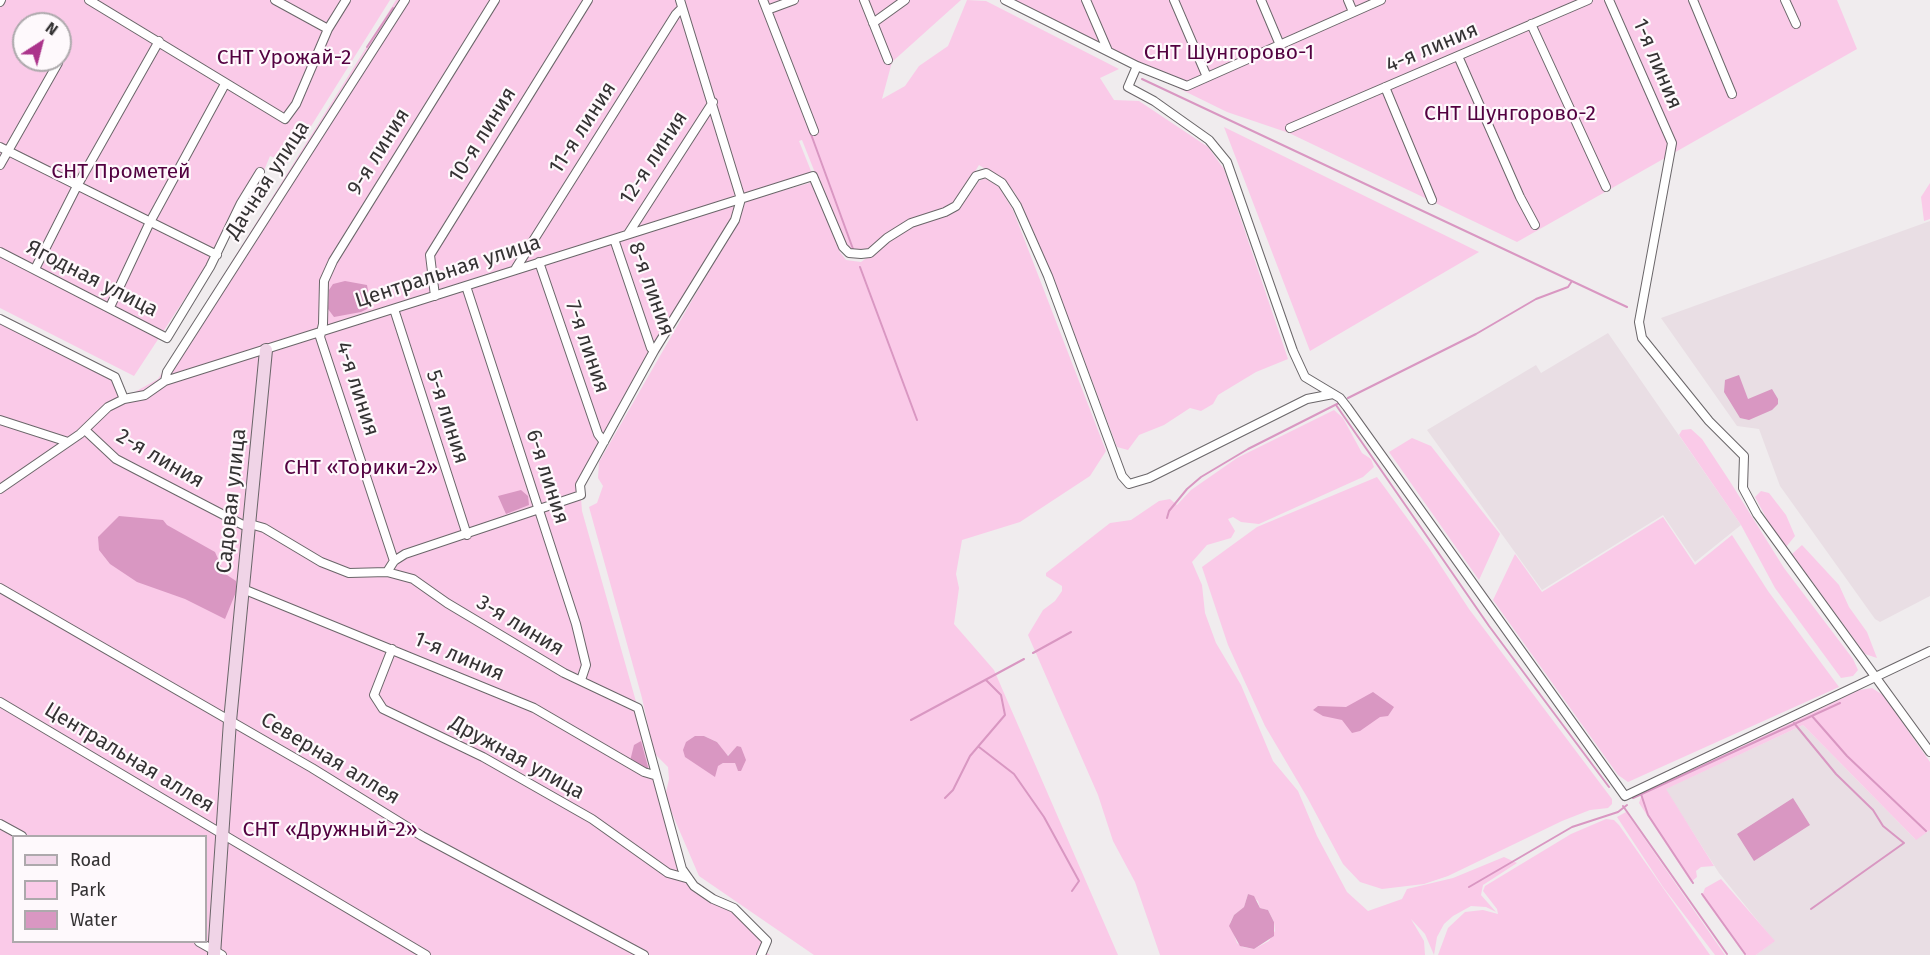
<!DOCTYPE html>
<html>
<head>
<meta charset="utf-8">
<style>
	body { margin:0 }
	#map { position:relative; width:1930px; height:955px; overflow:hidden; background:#f0ecee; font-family:"Fira Sans",sans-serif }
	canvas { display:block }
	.legend { position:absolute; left:12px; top:835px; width:195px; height:108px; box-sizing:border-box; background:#fef9fc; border:2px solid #ada9ac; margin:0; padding:8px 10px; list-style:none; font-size:18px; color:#343233 }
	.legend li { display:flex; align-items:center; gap:12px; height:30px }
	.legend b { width:30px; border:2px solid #ada9ac }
	.north { position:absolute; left:12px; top:12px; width:60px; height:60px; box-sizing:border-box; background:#fef9fc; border:2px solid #ada9ac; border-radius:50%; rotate:36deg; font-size:16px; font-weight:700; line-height:24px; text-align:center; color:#343233 }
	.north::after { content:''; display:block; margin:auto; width:21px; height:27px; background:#ab348b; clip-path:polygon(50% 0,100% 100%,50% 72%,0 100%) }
</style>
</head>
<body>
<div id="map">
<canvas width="1930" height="955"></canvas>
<ul class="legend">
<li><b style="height:8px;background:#f0d4e7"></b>Road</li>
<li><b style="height:16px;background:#facae8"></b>Park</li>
<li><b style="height:16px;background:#d997c2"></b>Water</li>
</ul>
<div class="north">N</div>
</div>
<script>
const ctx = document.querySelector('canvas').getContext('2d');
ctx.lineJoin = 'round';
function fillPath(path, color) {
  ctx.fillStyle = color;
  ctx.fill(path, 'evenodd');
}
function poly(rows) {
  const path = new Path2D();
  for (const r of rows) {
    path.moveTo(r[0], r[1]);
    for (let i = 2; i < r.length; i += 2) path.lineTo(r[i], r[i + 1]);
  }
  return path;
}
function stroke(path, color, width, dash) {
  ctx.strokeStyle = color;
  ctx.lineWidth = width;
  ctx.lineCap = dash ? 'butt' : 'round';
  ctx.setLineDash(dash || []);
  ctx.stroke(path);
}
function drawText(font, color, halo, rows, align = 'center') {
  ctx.font = font + ' "Fira Sans",sans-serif';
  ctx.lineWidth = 4.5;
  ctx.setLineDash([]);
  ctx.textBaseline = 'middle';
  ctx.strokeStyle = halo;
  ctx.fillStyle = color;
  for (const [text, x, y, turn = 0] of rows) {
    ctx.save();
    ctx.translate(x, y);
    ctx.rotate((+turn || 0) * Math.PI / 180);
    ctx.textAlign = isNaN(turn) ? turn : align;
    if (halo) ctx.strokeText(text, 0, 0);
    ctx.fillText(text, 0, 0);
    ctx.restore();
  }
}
const built = poly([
	[1930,221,1930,596,1880,622,1875,619,1780,486,1759,429,1737,426,1661,318],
	[1608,333,1741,525,1695,562,1663,515,1542,590,1427,430,1536,365,1541,373],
	[1803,725,1915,839,1930,830,1930,955,1756,955,1774,941,1719,873,1665,789]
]);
const green = poly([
	[0,0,390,0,288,163,270,156,256,190,134,376,0,308],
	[24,24,60,24,60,60,24,60],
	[396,0,961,0,892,62,882,99,905,86,919,66,948,46,967,0,986,1,1119,69,1100,78,1114,100,1139,101,1208,147,1224,169,1288,359,1256,372,1218,395,1213,404,1201,411,1190,408,1164,425,1139,435,1128,450,1117,447,1053,277,1015,193,1003,180,979,165,955,204,869,251,850,252,844,246,802,140,799,141,813,176,741,199,740,207,580,485,582,511,686,878,734,908,767,941,764,951,770,955,0,955,0,319,115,377,124,398,158,379],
	[14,836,206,836,206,942,14,942],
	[999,0,1837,0,1857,49,1517,242,1289,133,1227,112],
	[1224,127,1479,252,1310,351],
	[985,178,999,187,1013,210,1106,451,1090,476,1020,522,962,540,956,574,959,588,954,624,994,670,1118,955,814,955,699,876,665,797,669,779,668,767,654,753,642,698,589,507,597,503,603,486,598,478,599,462,737,222,746,201,813,182,840,252,846,260,861,262,912,225,959,209,979,181],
	[704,736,717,742,727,756,735,749,738,771,735,763,723,763,717,766],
	[1930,183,1930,219,1924,221,1921,197],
	[1334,410,1343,418,1362,453,1371,459,1374,467,1363,477,1259,524,1241,522,1233,517,1228,519,1235,531,1231,538,1207,545,1192,562,1202,585,1205,613,1216,643,1241,685,1273,761,1298,791,1317,836,1347,892,1368,911,1402,899,1407,889,1453,878,1504,857,1517,863,1483,885,1481,895,1496,912,1486,907,1471,906,1453,916,1444,924,1437,937,1434,955,1425,934,1411,919,1424,941,1425,955,1160,955,1135,882,1113,841,1098,795,1028,635,1043,610,1055,601,1062,591,1062,586,1046,576,1046,573,1110,523,1131,520,1159,501,1170,499,1177,505,1191,490,1237,458],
	[1248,894,1258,901,1260,908,1268,910,1274,922,1275,931,1269,941,1254,949,1243,947,1237,943,1230,923,1234,915,1244,907],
	[1691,429,1702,439,1729,480,1784,568,1853,659,1858,670,1853,676,1841,678,1775,588,1741,525,1679,435,1682,430],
	[1412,438,1431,446,1500,534,1479,580,1389,452],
	[1377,477,1429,548,1469,609,1612,799,1612,804,1608,808,1590,810,1562,821,1448,876,1424,884,1382,889,1360,882,1343,864,1307,797,1265,726,1228,645,1202,567,1257,527],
	[1761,491,1769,493,1786,515,1795,536,1786,547,1769,523,1755,497],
	[1663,517,1695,565,1732,535,1768,591,1839,687,1628,782,1618,775,1493,600,1515,554,1542,592],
	[1802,545,1839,585,1849,607,1867,632,1877,658,1865,654,1792,554],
	[1872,688,1883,695,1930,762,1930,830,1916,840,1803,725,1666,789,1714,866,1701,867,1696,871,1697,877,1691,882,1639,803,1642,794,1809,714,1859,690],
	[1626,812,1725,955,1715,955,1663,887,1617,817],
	[1606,819,1614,820,1619,825,1710,955,1438,955,1448,928,1465,912,1483,910,1498,914,1497,909,1483,891,1485,886,1571,834],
	[1721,879,1775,941,1756,955,1745,955,1702,896,1705,888]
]);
const water = poly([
	[345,281,367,285,370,302,367,309,361,312,334,317,328,309,329,290,333,284],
	[1739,375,1748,399,1772,389,1778,399,1778,404,1772,410,1749,420,1740,418,1724,392,1725,380],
	[521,490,528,496,529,505,506,514,498,496],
	[119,516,163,520,167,525,215,552,224,573,236,581,236,592,225,619,185,599,137,582,110,564,99,550,98,537],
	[1373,692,1394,707,1388,716,1380,717,1360,731,1352,733,1342,720,1323,716,1313,710,1318,706,1346,707],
	[695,736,704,736,717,742,728,756,737,746,741,747,746,760,741,771,738,771,735,763,723,763,718,766,715,777,685,757,683,750,686,742],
	[641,741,648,767,647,770,630,761,634,745],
	[1793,798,1810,825,1754,861,1737,834],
	[1248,894,1254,896,1260,908,1268,910,1274,922,1274,936,1254,949,1240,946,1229,926,1234,915,1244,907]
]);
const stream = poly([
	[367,47,393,8],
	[1142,79,1627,307],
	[808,126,853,249],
	[860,267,917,420],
	[1348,398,1476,334,1536,299,1568,287,1572,281],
	[1336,405,1489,626,1609,787],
	[1167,518,1169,511,1187,489,1201,477,1248,449,1339,403],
	[1033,653,1071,632],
	[1812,716,1847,756,1926,831],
	[911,720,1024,659],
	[1794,723,1836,774,1873,810,1883,826,1904,843,1811,909],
	[979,747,1014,774,1044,817,1079,881,1072,891],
	[1641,794,1648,815,1693,883],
	[945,798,953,790,970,756,1005,715,1001,695,986,680],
	[1633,798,1840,703],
	[1623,806,1727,954],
	[1469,887,1572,827,1618,812,1627,805],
	[1702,894,1745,954]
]);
const street = poly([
	[89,0,285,119,296,104,328,29,346,0],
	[275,0,328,29],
	[763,0,814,131],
	[864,0,888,60],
	[1005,0,1137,66,1187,86,1381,0],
	[1086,0,1108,51],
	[1174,0,1207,77],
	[1261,0,1280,45],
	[1348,0,1353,12],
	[1609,0,1672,143,1639,322,1642,338,1709,421,1744,456,1743,488,1757,514,1930,752],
	[1693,0,1732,94],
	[1785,0,1796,24],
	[0,2,1,0],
	[767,10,794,0],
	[873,23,905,0],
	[1531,24,1606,187],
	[1458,56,1520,197,1535,225],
	[1137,66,1128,87,1154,101,1209,140,1227,162,1293,351,1305,377,1340,398,1347,407,1625,796,1930,651],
	[1385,87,1432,200],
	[1290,128,1588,0],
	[0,147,217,255],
	[0,165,58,63],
	[628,234,713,102],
	[614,239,651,348,654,351],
	[0,252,167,338,210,267,241,203,260,172],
	[539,262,598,434,604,442],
	[516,268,676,14,682,8],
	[35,269,77,186,159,41],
	[466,286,576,624,586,665,581,680],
	[435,296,430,255,588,0],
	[110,307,150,222,225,84],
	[394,309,467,535],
	[0,319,115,377,124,399],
	[165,381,167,372,405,0],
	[0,420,68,442],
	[85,430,116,459,243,525,250,524,264,528,321,562,349,573,387,572,413,579,447,603,564,673,638,708,682,869,694,886,713,899,734,908,767,941,761,955],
	[0,489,80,434,108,407,124,399,145,395,165,381,813,176,843,247,849,253,861,254,870,253,887,238,911,223,945,212,956,206,976,176,986,173,1002,183,1017,206,1048,276,1122,476,1129,484,1149,478,1307,399,1333,394],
	[394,561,320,337,323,324,324,281,333,261,495,0],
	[387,572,394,561,405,554,581,495,580,485,654,351,735,220,741,199,680,0],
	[0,588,312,768,422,836,644,955],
	[243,589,534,708,644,772,654,775],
	[392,649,374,695,383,709,483,757,592,819,668,873,686,878],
	[0,702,426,955],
	[0,824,22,836],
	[199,942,222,955]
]);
const secondary = poly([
	[214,955,230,721,266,350]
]);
const streetNames = [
	["4-я линия",1432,48,-23],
	["1-я линия",1657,64,67],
	["11-я линия",583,128,-57],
	["10-я линия",483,135,-58],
	["9-я линия",379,152,-58],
	["12-я линия",654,158,-57],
	["Дачная улица",268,180,-57],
	["Центральная улица",448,272,-18],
	["Ягодная улица",92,279,27],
	["8-я линия",651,289,70],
	["7-я линия",587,347,71],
	["4-я линия",357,389,72],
	["5-я линия",447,417,72],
	["2-я линия",160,459,30],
	["6-я линия",547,477,72],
	["Садовая улица",232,501,-84],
	["3-я линия",520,626,31],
	["1-я линия",459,657,23],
	["Центральная аллея",129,758,31],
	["Дружная улица",517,758,29],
	["Северная аллея",330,759,31]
];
const parkNames = [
	["СНТ Шунгорово-1",1229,53],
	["СНТ Урожай-2",284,58],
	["СНТ Шунгорово-2",1510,114],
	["СНТ Прометей",121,172],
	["СНТ «Торики-2»",361,468],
	["СНТ «Дружный-2»",330,830]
];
fillPath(built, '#e9dee4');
fillPath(green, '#facae8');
fillPath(water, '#d997c2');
stroke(stream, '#d997c2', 2);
stroke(street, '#6a6669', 10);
stroke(secondary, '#6a6669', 14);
stroke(street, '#fff', 8);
stroke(secondary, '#f0d4e7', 12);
drawText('21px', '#343233', '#fef9fc', streetNames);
drawText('21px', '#530241', '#fef9fc', parkNames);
</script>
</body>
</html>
